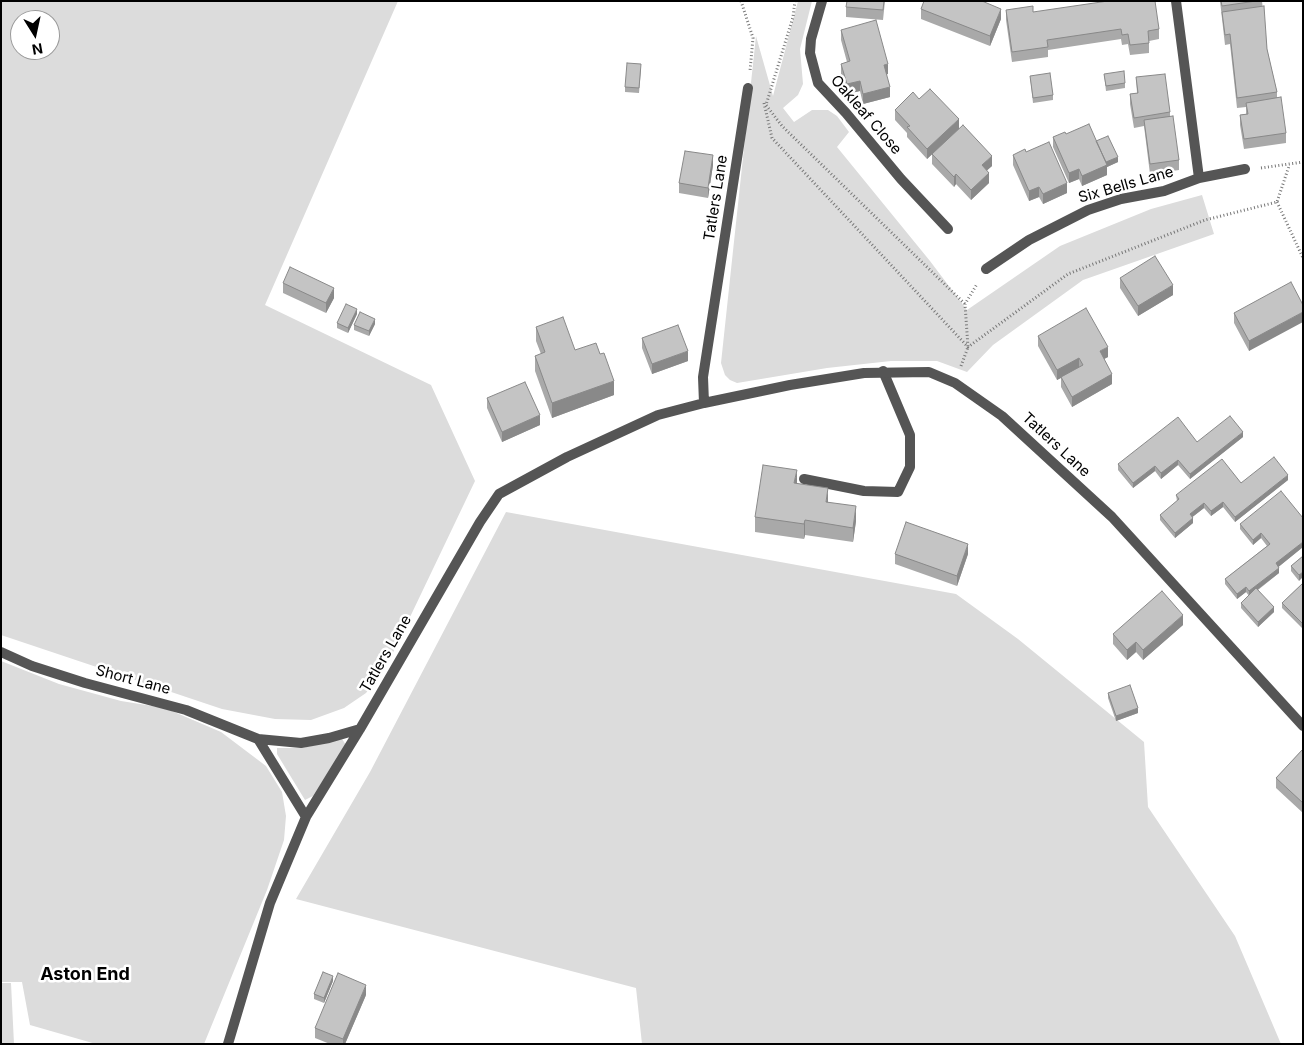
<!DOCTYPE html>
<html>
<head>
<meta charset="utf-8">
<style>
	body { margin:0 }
	#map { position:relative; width:1304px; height:1045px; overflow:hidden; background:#fff; font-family:Inter,sans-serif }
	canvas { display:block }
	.frame { position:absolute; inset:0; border:2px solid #000; pointer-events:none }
	.north { position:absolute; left:10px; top:10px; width:50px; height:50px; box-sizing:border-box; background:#fff; border:1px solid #999; border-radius:50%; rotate:170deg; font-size:14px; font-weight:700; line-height:20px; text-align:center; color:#000 }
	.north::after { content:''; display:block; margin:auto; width:18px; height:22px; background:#000; clip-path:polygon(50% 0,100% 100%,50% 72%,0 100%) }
</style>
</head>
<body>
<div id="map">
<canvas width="1304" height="1045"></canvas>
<div class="frame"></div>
<div class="north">N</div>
</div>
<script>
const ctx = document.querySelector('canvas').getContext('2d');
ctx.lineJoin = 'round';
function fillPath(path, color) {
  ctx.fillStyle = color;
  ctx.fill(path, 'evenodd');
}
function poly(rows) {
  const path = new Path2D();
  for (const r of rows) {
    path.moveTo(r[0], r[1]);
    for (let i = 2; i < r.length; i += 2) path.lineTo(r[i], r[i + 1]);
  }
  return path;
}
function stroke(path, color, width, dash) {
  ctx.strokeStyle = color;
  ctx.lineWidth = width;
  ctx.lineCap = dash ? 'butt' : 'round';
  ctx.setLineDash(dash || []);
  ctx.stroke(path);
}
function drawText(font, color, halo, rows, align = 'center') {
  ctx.font = font + ' Inter,sans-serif';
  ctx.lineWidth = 5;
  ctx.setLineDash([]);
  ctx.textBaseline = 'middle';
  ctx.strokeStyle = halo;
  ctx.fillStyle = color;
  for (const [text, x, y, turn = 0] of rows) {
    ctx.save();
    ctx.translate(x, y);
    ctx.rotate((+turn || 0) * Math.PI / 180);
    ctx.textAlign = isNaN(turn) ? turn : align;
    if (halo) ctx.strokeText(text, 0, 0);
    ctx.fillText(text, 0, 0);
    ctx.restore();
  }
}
const green = poly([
	[1,1,398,1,265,305,431,385,475,481,389,661,366,693,344,708,311,720,275,719,222,709,1,635],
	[20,20,50,20,50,50,20,50],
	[798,1,812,1,800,49,803,84,798,95,783,108,794,122,812,110,828,110,837,116,849,132,837,147,930,261,967,310,1060,246,1151,209,1202,195,1214,234,1083,280,993,345,967,372,937,361,891,361,827,368,737,383,730,380,725,375,721,363,756,36,773,96],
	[506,512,956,594,1018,639,1144,742,1148,807,1235,936,1281,1044,642,1044,636,988,296,899,370,772],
	[1,661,59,684,121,701,165,708,221,732,266,766,282,792,286,816,284,840,267,890,204,1044,96,1044,30,1025,22,982,1,982],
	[342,739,346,745,313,796,305,800,277,754,277,748,302,748],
	[1,983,11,983,14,1044,1,1044]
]);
const path = poly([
	[741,1,753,38,750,71],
	[795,1,793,17,766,105,782,126,965,304],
	[764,103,772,138,968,347,1068,274,1205,220,1277,202,1289,166],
	[1261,168,1303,162],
	[1277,202,1303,258],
	[961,366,968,347,965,304,977,284]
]);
const lane = poly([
	[804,479,864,491,898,492,910,467,910,435,883,371]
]);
const street = poly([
	[822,1,811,39,810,53,818,83,846,113,901,179,948,229],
	[1176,1,1199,178],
	[986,269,1029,240,1088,210,1121,199,1164,191,1199,178,1245,169],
	[704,403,703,377,748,88],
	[1,652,32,666,85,683,186,710,258,739,301,743,329,738,360,729],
	[258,739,306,817],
	[228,1044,270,903,306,817,360,729,480,522,499,494,567,457,658,415,704,403,790,385,864,373,929,372,955,383,1002,416,1112,517,1303,726]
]);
const wall = poly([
	[885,1,883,20,846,17,846,7],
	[1220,1,1262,1,1267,49,1277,92,1277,98,1286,133,1286,143,1244,149,1240,125,1240,115,1246,114,1246,107,1237,108,1230,44,1225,45],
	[921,9,1001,19,990,46,921,19],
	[1006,10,1033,12,1159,29,1159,39,1149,41,1149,53,1130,55,1128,44,1122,45,1121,39,1048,50,1048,57,1012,62,1006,20],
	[841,30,888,74,886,74,890,97,863,104,860,91,847,94,841,74,841,64,847,62,841,40],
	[641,69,639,93,625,92,625,87],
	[1104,74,1125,83,1125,88,1106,91],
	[1030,76,1053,95,1053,100,1033,103],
	[1136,77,1170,112,1170,116,1179,160,1179,170,1150,174,1144,126,1134,128,1130,104,1130,94,1137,93],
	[919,99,959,129,992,166,987,170,989,183,971,200,956,184,954,187,932,164,932,154,948,139,927,159,907,137,907,133,895,120,895,110],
	[1066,134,1096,141,1118,162,1107,167,1107,175,1082,186,1079,179,1069,183,1053,147,1053,137],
	[1026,152,1067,193,1043,204,1039,197,1029,201,1013,165,1013,155],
	[713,165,708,198,679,193,679,183],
	[1120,278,1173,295,1138,316,1120,288],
	[283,283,334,298,326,313,283,293],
	[1303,305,1249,351,1234,323,1234,313],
	[357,314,348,333,337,328,337,323],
	[375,324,369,336,354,330,354,325],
	[536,327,575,350,600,354,614,395,552,418,535,371,535,356,541,354,536,341],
	[1038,336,1108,357,1104,359,1112,384,1072,407,1061,387,1061,378,1057,380,1038,346],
	[642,338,688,361,652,374,642,348],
	[487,398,540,425,502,442,487,408],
	[1243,437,1190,479,1178,465,1161,479,1155,471,1133,488,1118,470,1118,464,1197,442],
	[1288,480,1235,522,1223,507,1211,516,1204,508,1192,517,1193,523,1175,538,1160,520,1160,515,1177,501,1176,495,1241,483],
	[797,484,828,502,856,521,853,542,805,535,804,539,755,532,755,517],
	[1240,524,1303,547,1278,567,1279,573,1258,590,1274,612,1258,627,1241,608,1241,603,1249,596,1246,592,1237,599,1225,584,1225,579,1267,546,1261,538,1253,545,1240,529],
	[895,554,968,554,957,586,895,564],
	[1303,556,1299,581,1291,571,1291,566],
	[1303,583,1303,629,1282,608,1282,603],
	[1183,625,1143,660,1136,652,1127,660,1113,644,1113,634],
	[1108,693,1138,713,1116,721,1108,698],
	[1303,749,1303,813,1276,788,1276,778],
	[333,981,324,1003,314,999,314,994],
	[366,995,345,1044,330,1044,315,1038,315,1028]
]);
const shadedWall = poly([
	[1001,9,1001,19,990,46,990,36],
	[888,64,888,74,884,75,884,65],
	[860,81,860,91,847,94,847,84],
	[890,87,890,97,863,104,863,94],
	[959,119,959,129,927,159,927,149],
	[713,155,713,165,708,198,708,188],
	[992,156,992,166,982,175,982,165],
	[1118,157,1118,162,1107,167,1107,175,1082,186,1082,176,1104,163],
	[1079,169,1079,179,1069,183,1069,173],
	[989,173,989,183,971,200,971,190],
	[956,174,956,184,954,187,954,177],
	[1067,183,1067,193,1043,204,1043,194],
	[1039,187,1039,197,1029,201,1029,191],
	[1173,285,1173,295,1138,316,1138,306],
	[334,288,334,298,326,313,326,303],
	[357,309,357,314,348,333,348,328],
	[1303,312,1303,322,1249,351,1249,341],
	[375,319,375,324,369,336,369,331],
	[1108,347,1108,357,1100,361,1100,351],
	[688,351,688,361,652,374,652,364],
	[1079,358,1079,368,1057,380,1057,370],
	[1112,374,1112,384,1072,407,1072,397],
	[614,381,614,395,552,418,552,403],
	[540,415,540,425,502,442,502,432],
	[1243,432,1243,437,1190,479,1190,474],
	[1178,460,1178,465,1161,479,1161,473],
	[1155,466,1155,471,1133,488,1133,483],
	[797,470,797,485,794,483],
	[1288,475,1288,480,1235,522,1235,517],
	[828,488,828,503,826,502],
	[1223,502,1223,507,1211,516,1211,511],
	[1204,503,1204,508,1190,519,1190,514],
	[856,506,856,521,853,542,853,528],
	[1193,518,1193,523,1175,538,1175,533],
	[805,520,805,535,804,539,804,524],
	[1261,533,1261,538,1253,545,1253,540],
	[1303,542,1303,547,1276,569,1276,563],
	[968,544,968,554,957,586,957,576],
	[1279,568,1279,573,1249,596,1249,591],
	[1303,572,1303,577,1299,581,1299,575],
	[1246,587,1246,592,1237,599,1237,594],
	[1274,607,1274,612,1258,627,1258,622],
	[1183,615,1183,625,1143,660,1143,650],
	[1136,642,1136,652,1127,660,1127,650],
	[1138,708,1138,713,1116,721,1116,716],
	[333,976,333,981,324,1003,324,998],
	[366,985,366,995,345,1044,343,1044,343,1039]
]);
const building = poly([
	[847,1,884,1,883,10,846,7,847,1],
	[924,1,982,1,1001,9,990,36,921,9,924,1],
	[1108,1,1155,1,1159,29,1148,31,1149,43,1130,45,1128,34,1122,35,1121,29,1047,40,1048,47,1012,52,1006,10,1033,6,1033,12,1108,1],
	[1221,1,1256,1,1222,6,1221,1],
	[1264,6,1267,49,1277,92,1237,98,1230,34,1225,35,1222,12,1264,6],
	[876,20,888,64,884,65,890,87,863,94,860,81,847,84,841,64,850,61,841,30,876,20],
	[627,63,641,64,639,88,625,87,627,63],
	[1124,71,1125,83,1106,86,1104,74,1124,71],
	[1050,73,1053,95,1033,98,1030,76,1050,73],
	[1165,74,1170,112,1134,118,1130,94,1138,93,1136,77,1165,74],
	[930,89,959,119,927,149,907,127,910,126,895,110,913,92,919,99,930,89],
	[1281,97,1286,133,1244,139,1240,115,1248,114,1246,103,1281,97],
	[1173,116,1179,160,1150,164,1144,120,1173,116],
	[1089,124,1107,165,1082,176,1079,169,1069,173,1053,137,1065,132,1066,134,1089,124],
	[963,125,992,156,982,165,989,173,971,190,956,174,954,177,932,154,963,125],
	[1108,136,1118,157,1106,162,1096,141,1108,136],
	[1049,142,1067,183,1043,194,1039,187,1029,191,1013,155,1025,149,1026,152,1049,142],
	[685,151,713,155,708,188,679,183,685,151],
	[1155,256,1173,285,1138,306,1120,278,1155,256],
	[290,267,334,288,326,303,283,283,290,267],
	[1291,282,1303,305,1303,312,1249,341,1234,313,1291,282],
	[346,304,357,309,348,328,337,323,346,304],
	[1086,308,1108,347,1100,351,1112,374,1072,397,1061,377,1083,365,1079,358,1057,370,1038,336,1086,308],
	[360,312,375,319,369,331,354,325,360,312],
	[563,317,575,350,596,343,600,354,604,353,614,381,552,403,535,356,545,352,536,327,563,317],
	[678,325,688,351,652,364,642,338,678,325],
	[525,382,540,415,502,432,487,398,525,382],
	[1230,416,1243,432,1190,474,1178,460,1161,473,1155,466,1133,483,1118,464,1178,417,1197,442,1230,416],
	[1274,457,1288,475,1235,517,1223,502,1211,511,1204,503,1190,514,1193,518,1175,533,1160,515,1179,499,1176,495,1222,459,1241,483,1274,457],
	[763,465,797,470,794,483,828,488,826,502,856,506,853,528,805,520,804,524,755,517,763,465],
	[1281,491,1303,518,1303,542,1276,563,1279,568,1249,591,1246,587,1237,594,1225,579,1270,544,1261,533,1253,540,1240,524,1281,491],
	[906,522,968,544,957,576,895,554,906,522],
	[1303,556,1303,572,1299,575,1291,566,1303,556],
	[1303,583,1303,624,1282,603,1303,583],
	[1256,588,1274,607,1258,622,1241,603,1256,588],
	[1162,591,1183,615,1143,650,1136,642,1127,650,1113,634,1162,591],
	[1130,685,1138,708,1116,716,1108,693,1130,685],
	[1303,749,1303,803,1276,778,1303,749],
	[323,972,333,976,324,998,314,994,323,972],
	[338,973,366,985,343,1039,315,1028,338,973]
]);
const streetNames = [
	["Oakleaf Close",866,115,49],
	["Six Bells Lane",1126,185,-16],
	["Tatlers Lane",716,198,-81],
	["Tatlers Lane",1056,445,43],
	["Tatlers Lane",386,654,-60],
	["Short Lane",133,680,15]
];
const quarterNames = [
	["Aston End",85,975]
];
fillPath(green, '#dcdcdc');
stroke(path, '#777', 3, [1, 2.5]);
stroke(lane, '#555', 10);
stroke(street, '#555', 10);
fillPath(wall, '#a9a9a9');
fillPath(shadedWall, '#898989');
fillPath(building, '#c4c4c4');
stroke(building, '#898989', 1);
drawText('15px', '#000', '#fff', streetNames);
drawText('bold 18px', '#000', '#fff', quarterNames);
</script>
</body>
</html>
